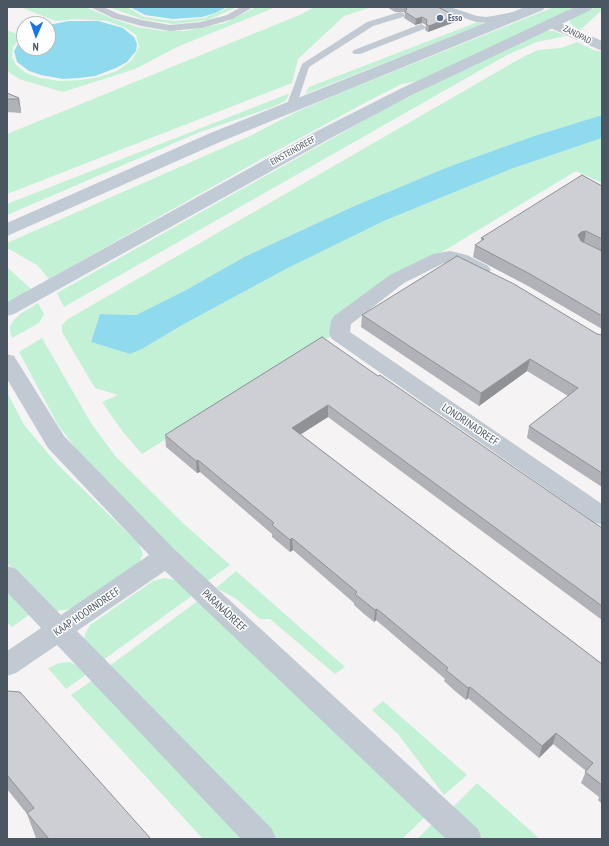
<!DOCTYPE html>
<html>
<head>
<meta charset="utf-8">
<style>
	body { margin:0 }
	#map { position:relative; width:609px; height:846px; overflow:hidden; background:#f5f3f3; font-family:"PT Sans Narrow",sans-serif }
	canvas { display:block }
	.frame { position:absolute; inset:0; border:8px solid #4a5661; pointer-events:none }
	.north { position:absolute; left:16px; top:16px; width:40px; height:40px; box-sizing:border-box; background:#fff; border:1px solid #b7bbc0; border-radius:50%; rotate:182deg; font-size:11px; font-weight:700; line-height:16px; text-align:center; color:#4a5661 }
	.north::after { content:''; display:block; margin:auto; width:14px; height:18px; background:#1a73e8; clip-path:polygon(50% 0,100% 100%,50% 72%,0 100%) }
</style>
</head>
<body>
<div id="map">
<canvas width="609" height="846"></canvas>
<div class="frame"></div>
<div class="north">N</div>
</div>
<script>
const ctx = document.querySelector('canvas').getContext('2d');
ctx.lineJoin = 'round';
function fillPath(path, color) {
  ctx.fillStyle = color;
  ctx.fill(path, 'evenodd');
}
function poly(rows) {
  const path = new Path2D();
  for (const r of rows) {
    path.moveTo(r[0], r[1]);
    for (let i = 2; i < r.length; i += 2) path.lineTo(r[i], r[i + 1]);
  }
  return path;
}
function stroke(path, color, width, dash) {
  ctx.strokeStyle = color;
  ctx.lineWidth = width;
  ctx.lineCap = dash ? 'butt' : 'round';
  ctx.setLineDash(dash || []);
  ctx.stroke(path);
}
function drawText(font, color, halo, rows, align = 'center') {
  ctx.font = font + ' "PT Sans Narrow",sans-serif';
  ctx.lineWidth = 3;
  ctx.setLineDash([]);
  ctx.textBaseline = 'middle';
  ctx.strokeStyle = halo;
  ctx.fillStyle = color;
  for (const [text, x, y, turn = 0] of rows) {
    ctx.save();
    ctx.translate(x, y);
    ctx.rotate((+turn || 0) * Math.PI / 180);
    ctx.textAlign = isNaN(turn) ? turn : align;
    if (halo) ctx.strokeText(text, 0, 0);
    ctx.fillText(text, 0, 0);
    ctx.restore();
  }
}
const green = poly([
	[20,7,85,7,114,19,137,27,164,31,185,31,225,23,256,7,276,7,177,47,135,69,63,92,19,79,7,71,7,30,21,36,13,47,12,57,16,65,26,73,40,78,60,81,81,80,99,77,117,71,132,60,139,47,136,35,126,28,107,21,76,19,56,21],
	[108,7,127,7,144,17,174,21,204,18,230,7,237,7,208,20,174,24,142,19],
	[314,7,372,7,344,16,298,59,292,83,7,194,7,134,302,14],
	[554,7,579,7,418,81,402,84,372,99,265,157,49,279,37,265,7,248,7,243,250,136,294,113,335,95],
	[596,7,602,7,602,10,579,31,570,23,570,20],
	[478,22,484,24,305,94,309,87],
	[544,31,554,31,566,36,537,42,507,55,64,307,57,293,381,111,482,60],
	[577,42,594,50,602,52,602,115,534,136,448,167,352,207,246,256,186,290,136,315,100,314,91,342,130,354,142,349,184,324,288,268,384,221,511,169,602,138,602,183,576,171,336,316,331,336,142,454,123,432,102,402,118,395,95,388,62,332,62,325,68,319,523,57,538,50,561,48],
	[288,94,289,95,285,101,273,107,200,132,7,215,7,204],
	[7,267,31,289,7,302],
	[38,303,44,314,39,323,12,338,10,332,10,326,14,320,20,314],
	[42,338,91,423,116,457,184,524,230,565,205,583,77,450,58,425,19,352],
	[7,392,24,425,57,464,139,544,143,554,138,565,76,608,57,611,7,563],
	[236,571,345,667,335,674,270,619,260,619,235,598,216,588],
	[165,578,174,580,193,595,102,661,84,642,85,634,90,625,153,581],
	[7,589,30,614,12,627,7,622],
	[199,600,427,815,402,839,273,839,108,667],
	[70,662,79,667,87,674,66,689,48,668,60,663],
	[93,680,244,839,203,839,71,695],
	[383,701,467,775,444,795,398,734,372,710],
	[477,783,540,839,484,839,451,809],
	[433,823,449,839,417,839]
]);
const water = poly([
	[130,7,227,7,215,13,202,17,173,19,145,15],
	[69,21,98,21,123,28,134,37,137,44,136,51,127,62,116,68,95,76,79,78,63,79,41,75,29,71,17,62,14,51,18,44,24,37,24,48,48,48,48,25],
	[602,115,602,138,511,169,384,221,288,268,184,324,142,349,130,354,91,342,100,314,136,315,186,290,246,256,352,207,448,167,534,136]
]);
const lane = poly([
	[90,7,103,7,119,14,142,20,170,25,201,22,227,15,241,7,253,7,233,19,202,28,170,31,141,26,113,18,90,7],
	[422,7,450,7,477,16,487,17,514,12,519,15,514,18,487,23,476,22,449,13,427,10,422,7],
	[400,12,403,13,405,15,403,17,373,26,309,67,296,107,291,110,287,109,286,107,302,64,367,22,400,12],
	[421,24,426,27,424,29,360,54,354,54,352,52,354,50,421,24]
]);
const street = poly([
	[551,19,602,41,602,51,546,26,544,23,546,20,551,19],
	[450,251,467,255,488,266,491,270,488,274,481,276,474,274,454,264,444,263,404,283,351,324,350,332,602,504,602,525,594,522,332,339,329,334,331,321,334,316,390,275,433,254,450,251],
	[7,354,14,356,64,436,175,550,478,829,482,839,446,839,165,571,77,631,272,829,276,839,241,839,57,645,16,673,7,676,7,651,41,628,7,592,7,566,16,569,61,615,149,555,48,448,7,379,7,354]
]);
const secondary = poly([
	[525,7,545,7,543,10,220,142,7,236,7,223,208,134,525,7],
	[575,7,593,7,591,10,412,95,329,139,14,314,7,316,7,302,317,131,400,89,575,7]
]);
const wall = poly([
	[387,7,437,7,455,16,455,22,428,32,425,30,426,25,422,23,415,25,404,18,405,13,403,12,395,12],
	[7,93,19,98,21,113,7,112],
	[602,186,602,329,528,286,473,257,475,245,481,241,481,238],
	[362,315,597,334,602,335,602,487,527,438,529,426,568,396,527,371,479,406,361,327],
	[378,376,602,528,602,620,328,417,300,434,602,664,602,804,598,800,599,797,581,783,586,771,553,744,539,758,468,698,466,700,455,691,444,681,445,679,376,620,374,622,364,614,354,605,354,603,293,550,290,552,272,537,272,534,200,472,197,473,166,447,165,435],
	[7,691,151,839,37,839,36,838,27,814,7,789]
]);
const shadedWall = poly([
	[455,16,455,22,428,32,429,26],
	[422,17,422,23,415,25,416,19],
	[19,98,21,111,21,113,18,99],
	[586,231,584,243,579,244,578,235,581,232],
	[530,359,527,371,479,406,481,393],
	[328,405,328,417,292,440,292,428],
	[198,460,200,472,197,473,196,461],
	[292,538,293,550,290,552,290,540],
	[377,609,376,620,374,622,375,610],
	[470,687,468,698,466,700,468,688],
	[556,733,553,744,539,758,542,746]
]);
const building = poly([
	[405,7,438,7,455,16,429,26,426,24,427,20,422,17,416,19,405,12,407,9,405,7],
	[7,93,19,98,18,99,7,99,7,93],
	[582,175,602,186,602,239,586,231,581,232,578,235,581,241,602,251,602,316,530,274,475,245,484,239,481,238,582,175],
	[457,256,514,284,597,334,602,335,602,473,529,426,578,388,530,359,481,393,362,315,457,256],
	[322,337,378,376,380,375,602,528,602,606,328,405,292,428,602,664,602,785,585,772,593,763,556,733,542,746,470,687,468,688,446,670,448,668,377,609,375,610,355,594,357,592,292,538,290,540,272,525,274,523,198,460,196,461,165,435,322,337],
	[7,691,20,692,151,839,49,839,27,813,34,808,7,775,7,691]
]);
const markers = [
	[440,18,4,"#5c6f8a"]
];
const farServicenames = [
	["Esso",448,18]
];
const farStreetnames = [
	["ZANDPAD",577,35,27],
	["EINSTEINDREEF",293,151,-29]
];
const streetNames = [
	["LONDRINADREEF",470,425,34],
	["PARANÁDREEF",224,611,43],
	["KAAP HOORNDREEF",87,612,-34]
];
fillPath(green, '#c3f1d5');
fillPath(water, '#90daee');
fillPath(lane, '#c1cad2');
fillPath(street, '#c1cad2');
fillPath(secondary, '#c1cbd6');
fillPath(wall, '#b0b2b7');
fillPath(shadedWall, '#909195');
fillPath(building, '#cdcfd5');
stroke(building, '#909195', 1);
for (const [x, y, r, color] of markers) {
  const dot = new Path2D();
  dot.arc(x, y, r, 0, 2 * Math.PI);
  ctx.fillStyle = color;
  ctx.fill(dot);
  stroke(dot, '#fff', 1.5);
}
drawText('bold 9px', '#4e5e75', '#fff', farServicenames, 'left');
drawText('9px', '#4a5661', '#fff', farStreetnames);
drawText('11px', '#4a5661', '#fff', streetNames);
</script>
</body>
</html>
